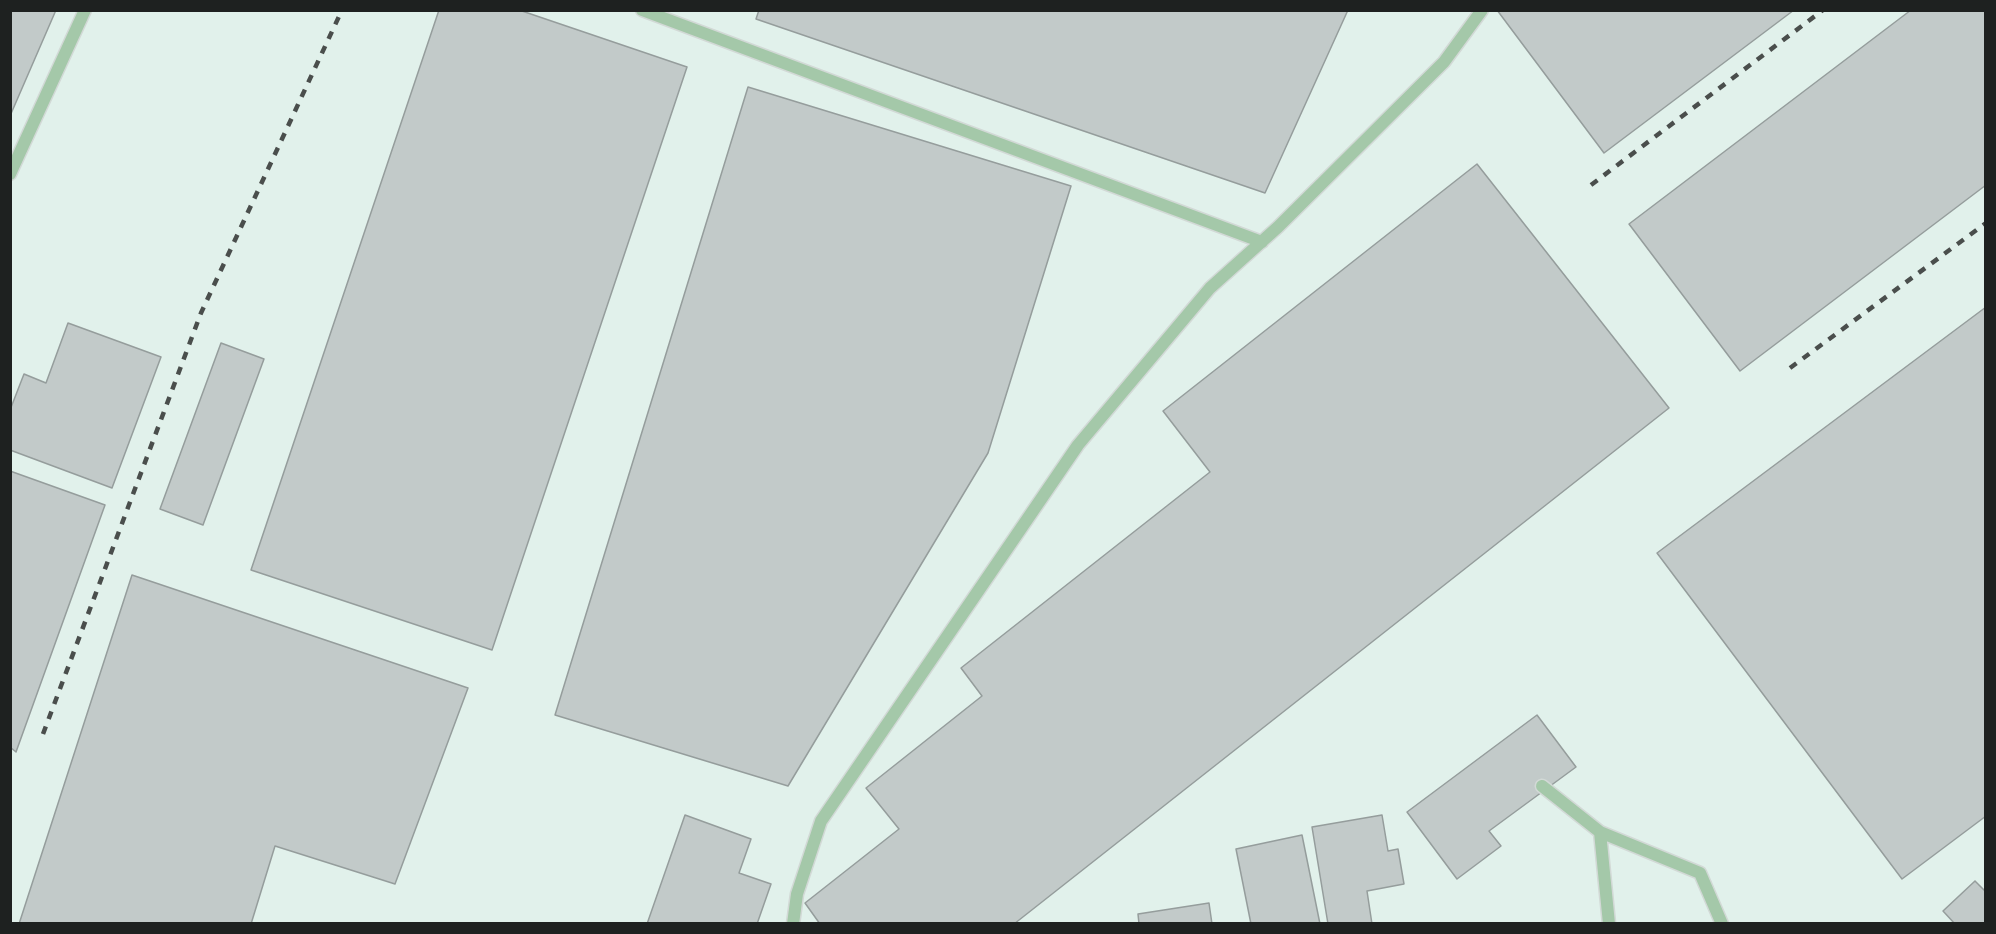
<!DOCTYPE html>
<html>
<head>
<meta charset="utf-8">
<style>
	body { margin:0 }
	#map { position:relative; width:1996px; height:934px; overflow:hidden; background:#f4fcf9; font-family:Arial,sans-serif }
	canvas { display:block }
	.frame { position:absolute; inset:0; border:12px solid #1e2120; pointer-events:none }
</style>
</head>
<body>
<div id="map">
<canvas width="1996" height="934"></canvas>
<div class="frame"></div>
</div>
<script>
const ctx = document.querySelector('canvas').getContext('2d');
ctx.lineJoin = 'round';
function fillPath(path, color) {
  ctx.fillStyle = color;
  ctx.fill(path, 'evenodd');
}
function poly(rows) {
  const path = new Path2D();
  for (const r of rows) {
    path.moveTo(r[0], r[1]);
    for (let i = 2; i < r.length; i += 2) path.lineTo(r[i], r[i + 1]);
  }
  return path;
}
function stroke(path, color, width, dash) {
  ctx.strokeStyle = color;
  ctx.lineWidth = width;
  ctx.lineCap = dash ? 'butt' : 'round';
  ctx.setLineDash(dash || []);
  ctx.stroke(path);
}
const built = poly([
	[11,11,1985,11,1985,923,11,923]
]);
const building = poly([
	[10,10,56,10,10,116,10,10],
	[439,10,519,10,687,67,492,650,251,570,439,10],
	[759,10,1348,10,1265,193,756,19,759,10],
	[1497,10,1794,10,1604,153,1497,10],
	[1911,10,1986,10,1986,185,1740,371,1629,224,1911,10],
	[748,87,1071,186,988,453,788,786,555,715,748,87],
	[1477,164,1669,408,1014,924,820,924,805,903,899,829,866,788,982,696,961,668,1210,472,1163,411,1477,164],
	[1986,307,1986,816,1902,879,1657,553,1986,307],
	[68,323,161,357,112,488,10,450,10,410,24,374,46,383,68,323],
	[221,343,264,359,203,525,160,509,221,343],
	[10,471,105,505,16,752,10,747,10,471],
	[132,575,468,688,395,884,275,846,251,924,19,924,132,575],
	[1537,715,1576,767,1489,831,1501,846,1457,879,1407,812,1537,715],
	[685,815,751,839,739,873,771,884,757,924,647,924,685,815],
	[1382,815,1388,851,1398,849,1404,884,1367,891,1372,924,1328,924,1312,827,1382,815],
	[1302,835,1320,924,1251,924,1236,849,1302,835],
	[1975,881,1986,892,1986,924,1955,924,1943,911,1975,881],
	[1209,903,1212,924,1139,924,1138,914,1209,903]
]);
const service = poly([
	[642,10,1262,242],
	[10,174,85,10],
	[1542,786,1600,832,1609,924],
	[1600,832,1700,873,1722,924],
	[793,924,797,894,821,821,1078,445,1210,288,1278,227,1444,62,1482,10]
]);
const rail = poly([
	[1591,185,1823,10],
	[1790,368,1986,223],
	[43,734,201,313,342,10]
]);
fillPath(built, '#e1f1eb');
fillPath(building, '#c2cac9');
stroke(building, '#959d9c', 1.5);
stroke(service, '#d2d9d6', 15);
stroke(service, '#a4c8a9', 12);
stroke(rail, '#4a4e4c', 4.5, [8, 8]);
</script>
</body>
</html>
